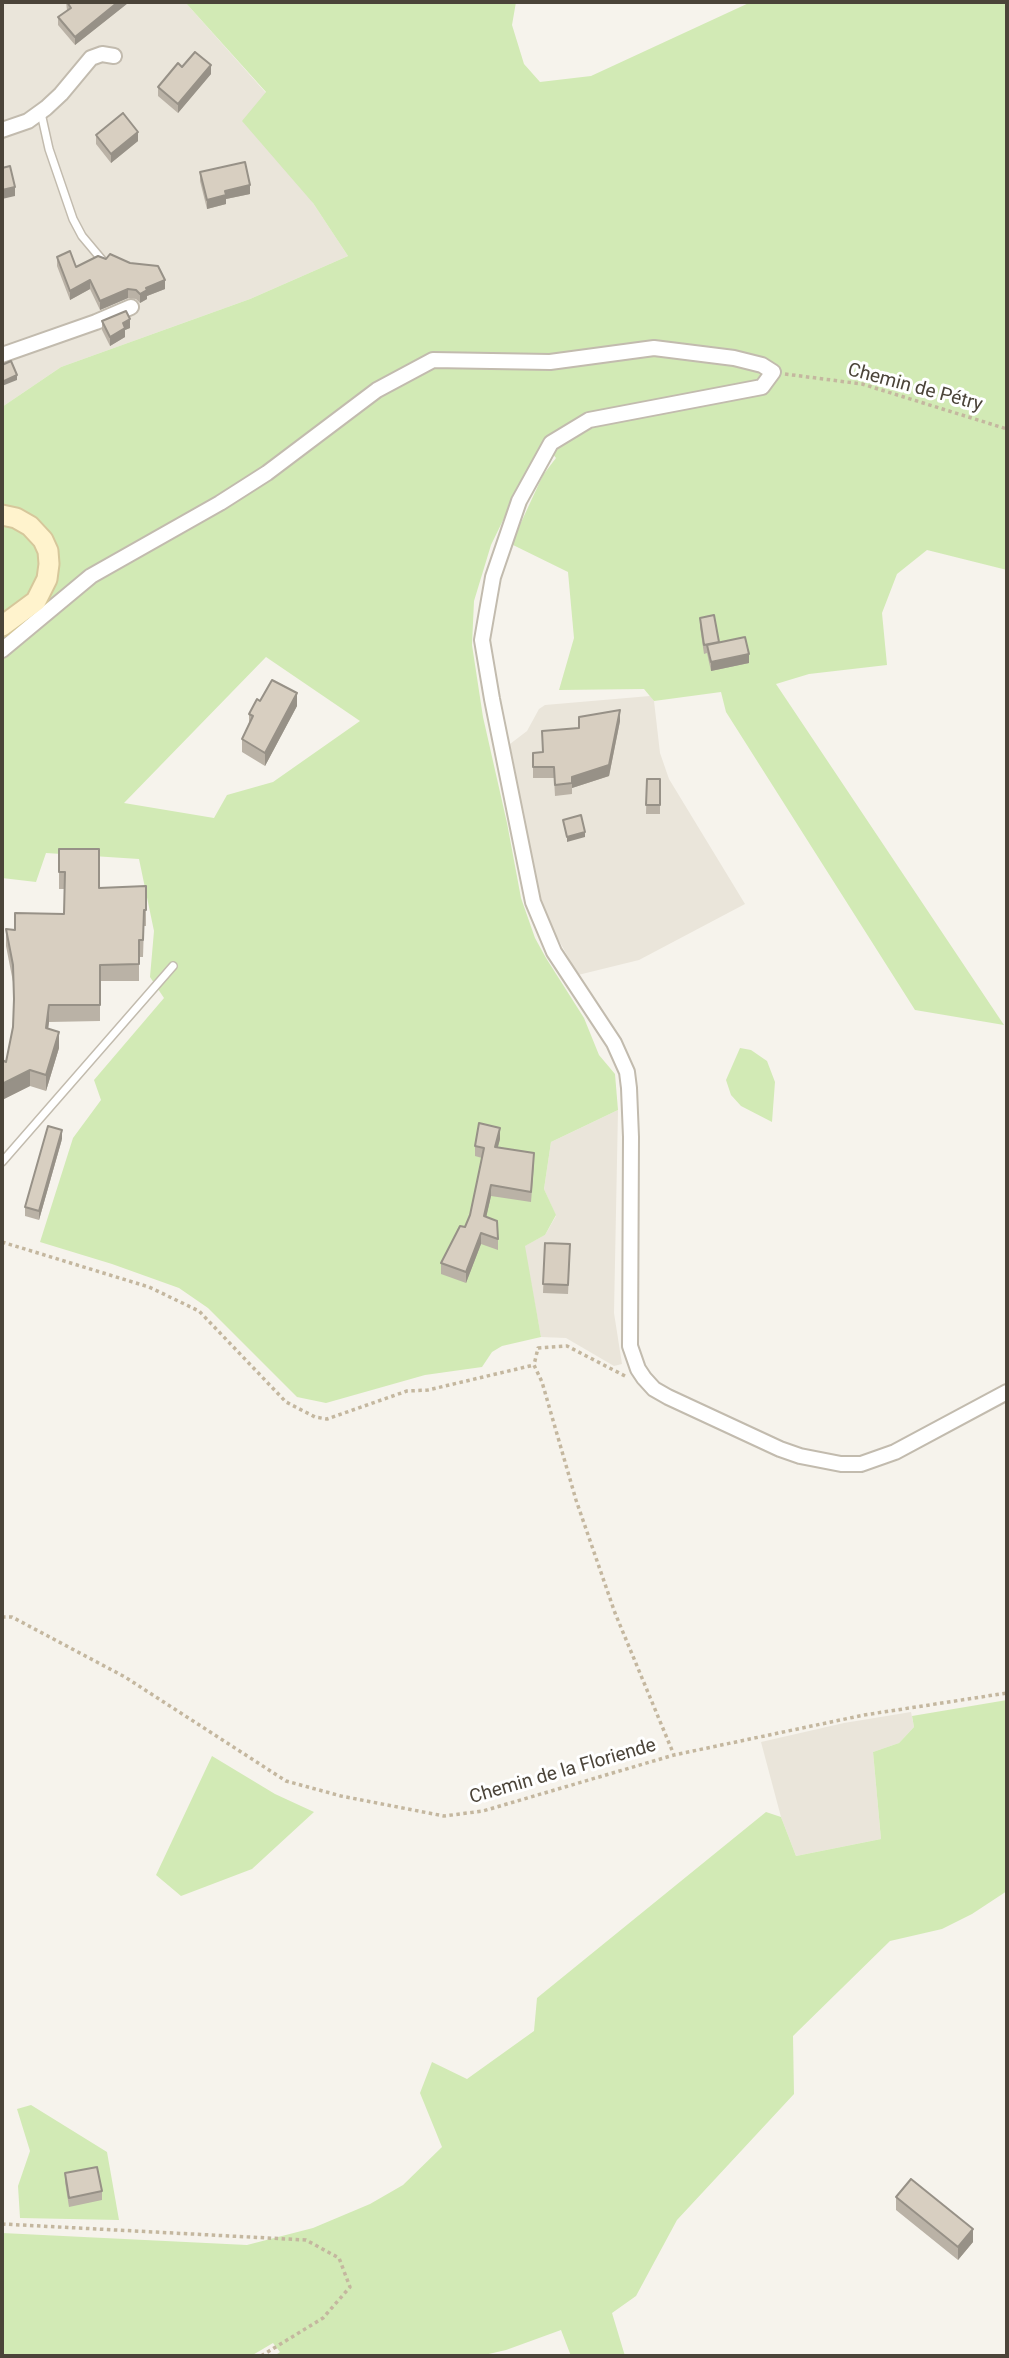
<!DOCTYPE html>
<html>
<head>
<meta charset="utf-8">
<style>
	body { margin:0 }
	#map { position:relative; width:1009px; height:2358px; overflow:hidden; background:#f6f3ec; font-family:Roboto,sans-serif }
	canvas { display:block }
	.frame { position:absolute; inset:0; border:4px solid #4b4439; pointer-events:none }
</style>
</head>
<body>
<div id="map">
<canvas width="1009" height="2358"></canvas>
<div class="frame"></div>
</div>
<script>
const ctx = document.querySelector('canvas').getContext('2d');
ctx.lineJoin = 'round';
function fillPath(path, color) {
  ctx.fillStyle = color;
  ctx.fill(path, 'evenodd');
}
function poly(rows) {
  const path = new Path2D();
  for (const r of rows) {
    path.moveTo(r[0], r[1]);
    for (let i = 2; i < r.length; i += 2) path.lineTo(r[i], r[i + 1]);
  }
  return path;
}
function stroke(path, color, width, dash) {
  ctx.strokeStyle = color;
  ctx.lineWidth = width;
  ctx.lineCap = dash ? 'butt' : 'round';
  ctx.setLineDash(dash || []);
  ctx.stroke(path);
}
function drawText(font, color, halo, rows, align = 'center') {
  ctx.font = font + ' Roboto,sans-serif';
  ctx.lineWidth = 6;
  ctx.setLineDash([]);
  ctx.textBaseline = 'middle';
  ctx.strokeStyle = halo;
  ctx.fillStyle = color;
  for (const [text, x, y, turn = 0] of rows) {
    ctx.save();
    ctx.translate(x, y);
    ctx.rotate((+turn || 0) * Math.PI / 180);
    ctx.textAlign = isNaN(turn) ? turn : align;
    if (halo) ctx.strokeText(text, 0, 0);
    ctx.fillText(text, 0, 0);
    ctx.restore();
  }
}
const residential = poly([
	[2,2,185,2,266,93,313,203,348,256,250,299,61,367,2,407],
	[650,696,654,701,660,753,669,779,745,904,639,960,578,975,546,917,539,897,510,744,527,731,539,709,545,705],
	[618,1110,614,1313,622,1364,614,1366,566,1338,541,1337,524,1246,545,1235,556,1216,544,1189,551,1142],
	[911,1712,914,1727,899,1743,873,1752,881,1839,796,1856,781,1817,761,1742,844,1723]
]);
const green = poly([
	[185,2,516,2,512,25,524,64,540,82,591,76,751,2,1007,2,1007,570,927,550,897,574,882,613,887,665,809,674,776,684,1004,1025,915,1010,726,712,721,692,654,701,644,689,559,690,574,638,568,572,511,544,543,475,556,458,545,445,524,477,491,545,474,601,472,645,483,717,507,823,521,898,535,938,546,958,584,1018,599,1055,615,1074,618,1110,551,1142,544,1189,556,1215,545,1235,525,1246,541,1337,502,1346,492,1352,482,1367,425,1375,326,1403,297,1397,208,1308,179,1288,112,1264,40,1242,73,1138,101,1100,94,1080,164,998,150,977,154,931,139,859,46,853,36,882,2,878,2,407,61,367,250,299,348,256,313,203,242,121,266,92],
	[266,657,360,721,273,782,227,795,214,818,124,803],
	[740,1048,751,1050,767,1061,775,1082,772,1122,741,1106,731,1095,726,1080],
	[1007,1700,1007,1891,972,1914,942,1929,890,1941,793,2036,794,2094,677,2220,636,2296,612,2313,625,2356,571,2356,561,2330,506,2350,480,2356,274,2356,280,2352,273,2343,251,2356,2,2356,2,2233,247,2245,313,2228,370,2204,403,2185,442,2147,420,2093,432,2062,467,2079,534,2031,537,1998,766,1812,781,1817,796,1856,881,1839,873,1752,899,1743,914,1727,912,1716],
	[212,1756,275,1794,314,1812,252,1869,181,1896,156,1875],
	[31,2105,107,2152,119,2220,20,2218,18,2186,30,2151,17,2109]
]);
const path = poly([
	[785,374,862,384,1007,429],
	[2,1242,149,1287,199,1311,286,1402,315,1417,327,1419,407,1391,428,1390,534,1365],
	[625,1376,567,1346,538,1348,534,1365,542,1382,576,1500,615,1613,674,1755],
	[2,1617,12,1617,125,1677,286,1781,341,1796,444,1816,483,1811,674,1755,864,1715,1007,1693],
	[2,2224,306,2240,339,2258,350,2287,323,2318,261,2356]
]);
const lane = poly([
	[41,113,49,149,73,219,82,236,103,261],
	[2,1162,173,966]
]);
const street = poly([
	[2,130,28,121,46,108,61,94,91,58,102,54,114,56],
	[2,355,96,322,131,307],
	[2,650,91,576,220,503,267,473,377,390,433,360,550,362,654,348,734,358,762,365,773,372,762,387,589,420,551,443,519,501,493,577,482,640,492,699,533,902,554,952,614,1043,627,1072,629,1088,631,1137,630,1346,638,1369,644,1378,654,1389,668,1397,780,1449,800,1456,841,1464,861,1464,895,1452,1007,1392]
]);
const secondary = poly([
	[2,515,16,518,30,526,43,540,48,551,49,564,47,579,36,601,2,626]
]);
const wall = poly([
	[66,2,128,2,128,3,75,45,58,25,58,17,67,10],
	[182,67,211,74,178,113,158,96,158,87],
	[96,135,138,141,111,163,96,144],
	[200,172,250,194,226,199,226,204,207,209,200,181],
	[57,257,76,267,165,289,147,296,147,299,140,303,136,299,128,298,100,310,90,289,70,300,57,266],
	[102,321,130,328,125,330,125,337,110,346,102,330],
	[700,618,719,643,749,663,711,671,707,653,704,654,700,627],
	[260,701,297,706,265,766,242,752,242,739,249,723,249,714],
	[620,721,609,776,572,788,572,794,555,796,554,778,533,778,533,753,542,752,542,731,579,728],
	[647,779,660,779,660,814,646,814],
	[59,849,99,888,146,886,146,926,144,926,143,957,139,957,139,981,100,981,100,1021,49,1022,48,1029,59,1048,46,1091,30,1086,2,1100,2,1060,6,1062,13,1027,14,1006,13,982,6,946,6,929,15,930,64,914,64,889,59,889],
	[62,1139,39,1220,25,1216,25,1207],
	[500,1139,498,1147,534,1164,531,1202,491,1196,486,1217,498,1239,498,1250,481,1244,466,1283,441,1274,441,1263,465,1227,470,1215,482,1158,475,1156,475,1146],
	[545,1243,570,1253,568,1294,543,1293],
	[65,2173,102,2191,102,2200,69,2207,65,2182],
	[896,2197,973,2242,958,2260,896,2210]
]);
const shadedWall = poly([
	[118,2,128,2,128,3,75,45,75,37],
	[211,65,211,74,178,113,178,104],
	[138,132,138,141,111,163,111,154],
	[250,185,250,194,226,199,226,204,207,209,207,200,225,191],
	[15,187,15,196,2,199,2,190],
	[90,280,90,289,70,300,70,291],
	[165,280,165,289,147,296,147,299,140,303,140,294,146,288],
	[128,289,128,298,100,310,100,301],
	[130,319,130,328,125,330,125,337,110,346,110,337,123,323],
	[17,375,17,380,2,386,2,382],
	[749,654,749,663,711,671,711,662],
	[297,693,297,706,265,766,265,753],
	[620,710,620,721,609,776,572,788,572,777],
	[585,832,585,837,567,842,567,837],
	[49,1005,49,1022,46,1045,46,1028],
	[59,1032,59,1048,46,1091,46,1075],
	[30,1070,30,1086,2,1100,2,1084],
	[500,1128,500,1139,495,1157,495,1147],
	[62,1130,62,1139,39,1220,39,1211],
	[491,1185,491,1196,484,1227,484,1216],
	[481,1233,481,1244,466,1283,466,1272],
	[973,2229,973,2242,958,2260,958,2247]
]);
const building = poly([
	[67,2,118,2,75,37,58,17,71,8,67,2],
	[195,52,211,65,178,104,158,87,178,63,182,67,195,52],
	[123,113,138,132,111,154,96,135,123,113],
	[245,162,250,185,225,191,226,195,207,200,200,172,245,162],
	[10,166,15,187,2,190,2,168,10,166],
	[70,251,76,267,98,256,106,259,110,254,130,263,158,266,165,280,146,288,147,290,140,294,136,290,128,289,100,301,90,280,70,291,57,257,70,251],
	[126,311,130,319,123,323,125,328,110,337,102,321,126,311],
	[11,361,17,375,2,382,2,365,11,361],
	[714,615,719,642,704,645,700,618,714,615],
	[745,637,749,654,711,662,707,645,745,637],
	[272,680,297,693,265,753,242,739,253,716,249,714,257,699,260,701,272,680],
	[620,710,609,765,572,777,572,783,555,785,554,767,533,767,533,753,543,752,542,731,579,728,579,717,620,710],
	[647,779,660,779,660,805,646,805,647,779],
	[581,815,585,832,567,837,563,820,581,815],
	[59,849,99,849,99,888,146,886,146,910,144,910,143,940,139,940,139,964,100,965,100,1005,49,1005,46,1028,59,1032,46,1075,30,1070,2,1084,2,1060,6,1062,13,1027,14,999,13,965,6,929,15,930,15,913,64,914,65,872,59,872,59,849],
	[479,1123,500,1128,495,1147,534,1153,531,1192,491,1185,484,1216,497,1221,498,1239,481,1233,466,1272,441,1263,460,1226,465,1227,470,1215,484,1148,475,1146,479,1123],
	[48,1126,62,1130,39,1211,25,1207,48,1126],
	[545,1243,570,1244,568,1285,543,1284,545,1243],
	[97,2167,102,2191,69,2198,65,2173,97,2167],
	[911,2179,973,2229,958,2247,896,2197,911,2179]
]);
const streetNames = [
	["Chemin de Pétry",915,388,15],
	["Chemin de la Floriende",563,1772,-16]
];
fillPath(residential, '#eae5da');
fillPath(green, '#d2eab5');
stroke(lane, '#c2bbae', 10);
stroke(street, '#c2bbae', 18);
stroke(secondary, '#d6c79b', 23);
stroke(path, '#c4b79f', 3.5, [3.5, 3.5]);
stroke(lane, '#fff', 7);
stroke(street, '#fff', 14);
stroke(secondary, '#fff3cd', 19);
fillPath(wall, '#bab2a6');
fillPath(shadedWall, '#979187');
fillPath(building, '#d8cfc1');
stroke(building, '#979187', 2);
drawText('19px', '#4b4439', '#fff', streetNames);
</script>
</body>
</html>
